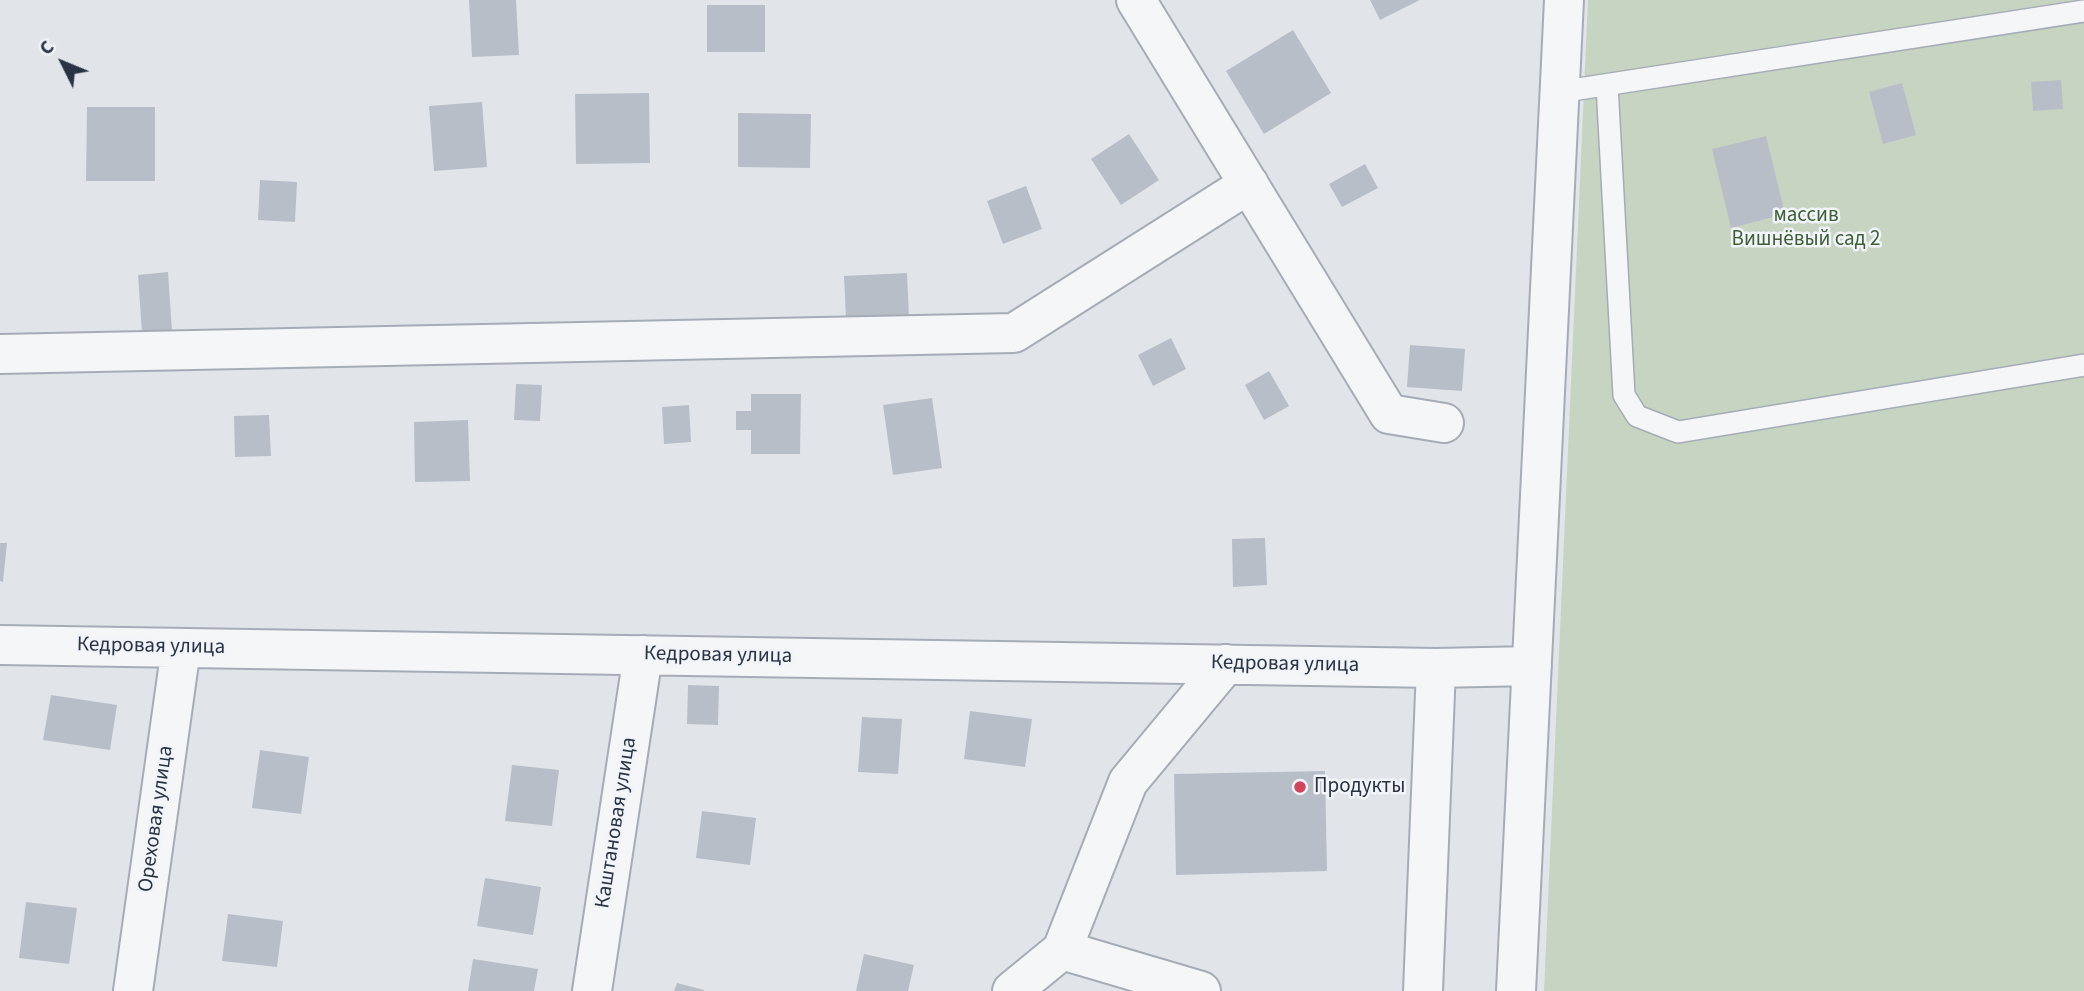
<!DOCTYPE html>
<html>
<head>
<meta charset="utf-8">
<style>
	body { margin:0 }
	#map { position:relative; width:2084px; height:991px; overflow:hidden; background:#e1e5ea; font-family:"Source Sans 3",sans-serif }
	canvas { display:block }
	.north { position:absolute; left:28px; top:28px; width:70px; height:70px; -webkit-text-stroke:5px #f1f4f8; paint-order:stroke; rotate:313deg; font-size:19px; font-weight:700; line-height:28px; text-align:center; color:#293343 }
	.north::after { content:''; display:block; margin:auto; width:24px; height:32px; background:#293343; clip-path:polygon(50% 0,100% 100%,50% 72%,0 100%) }
</style>
</head>
<body>
<div id="map">
<canvas width="2084" height="991"></canvas>
<div class="north">С</div>
</div>
<script>
const ctx = document.querySelector('canvas').getContext('2d');
ctx.lineJoin = 'round';
function fillPath(path, color) {
  ctx.fillStyle = color;
  ctx.fill(path, 'evenodd');
}
function poly(rows) {
  const path = new Path2D();
  for (const r of rows) {
    path.moveTo(r[0], r[1]);
    for (let i = 2; i < r.length; i += 2) path.lineTo(r[i], r[i + 1]);
  }
  return path;
}
function stroke(path, color, width, dash) {
  ctx.strokeStyle = color;
  ctx.lineWidth = width;
  ctx.lineCap = dash ? 'butt' : 'round';
  ctx.setLineDash(dash || []);
  ctx.stroke(path);
}
function drawText(font, color, halo, rows, align = 'center') {
  ctx.font = font + ' "Source Sans 3",sans-serif';
  ctx.lineWidth = 5;
  ctx.setLineDash([]);
  ctx.textBaseline = 'middle';
  ctx.strokeStyle = halo;
  ctx.fillStyle = color;
  for (const [text, x, y, turn = 0] of rows) {
    ctx.save();
    ctx.translate(x, y);
    ctx.rotate((+turn || 0) * Math.PI / 180);
    ctx.textAlign = isNaN(turn) ? turn : align;
    if (halo) ctx.strokeText(text, 0, 0);
    ctx.fillText(text, 0, 0);
    ctx.restore();
  }
}
const green = poly([
	[1588,0,2084,0,2084,991,1544,991]
]);
const building = poly([
	[469,0,516,0,519,55,472,57],
	[1370,0,1420,0,1380,20],
	[707,5,765,5,765,52,707,52],
	[1293,30,1331,93,1264,134,1226,71],
	[2061,80,2063,109,2033,111,2031,82],
	[1902,83,1916,135,1883,144,1869,92],
	[649,93,650,163,576,164,575,94],
	[482,102,487,167,434,171,429,106],
	[87,107,155,107,155,181,86,181],
	[738,113,811,114,810,168,738,167],
	[1129,134,1159,180,1121,205,1091,159],
	[1766,136,1785,214,1731,228,1712,149],
	[1365,164,1378,188,1342,207,1329,184],
	[260,180,297,182,295,222,258,220],
	[1026,186,1042,229,1003,244,987,201],
	[168,272,172,331,142,333,138,275],
	[907,273,909,317,846,319,844,276],
	[1171,338,1186,369,1153,386,1138,355],
	[1410,345,1465,349,1462,391,1407,387],
	[1269,371,1289,406,1264,420,1245,385],
	[516,384,542,385,540,421,514,420],
	[751,394,801,394,800,454,751,454,751,430,736,430,736,411,751,411],
	[932,398,942,468,893,475,883,405],
	[689,405,691,442,664,444,662,407],
	[269,415,271,456,235,457,234,416],
	[468,420,470,481,415,482,414,422],
	[1265,538,1267,585,1233,587,1232,539],
	[0,543,7,543,3,582,0,581],
	[688,685,719,686,718,725,687,724],
	[51,695,117,705,110,750,43,740],
	[970,711,1032,719,1025,767,964,759],
	[862,717,902,719,898,774,858,772],
	[260,750,309,757,301,814,252,808],
	[512,765,559,770,552,826,505,821],
	[1325,771,1327,871,1176,875,1174,774],
	[702,811,756,818,750,865,696,858],
	[485,878,541,887,533,935,477,926],
	[26,902,77,908,69,964,19,958],
	[228,914,283,921,277,967,222,961],
	[864,954,914,965,908,991,856,991],
	[473,959,538,969,534,991,468,991],
	[677,983,704,990,704,991,674,991]
]);
const service = poly([
	[1607,85,1624,395,1637,416,1678,432,2084,365],
	[1559,92,2084,11]
]);
const minor = poly([
	[1136,0,1389,414,1444,423],
	[0,354,1014,333,1249,184],
	[0,645,1436,668,1532,666],
	[1062,950,1201,991],
	[133,991,181,648],
	[592,991,643,655],
	[1012,991,1062,950,1128,782,1226,664],
	[1423,991,1436,668],
	[1516,991,1564,0]
]);
const markers = [
	[1300,787,7,"#d2445e"]
];
const parkNames = [
	["массив",1806,216],
	["Вишнёвый сад 2",1806,240]
];
const streetNames = [
	["Кедровая улица",151,647,1],
	["Кедровая улица",718,656,1],
	["Кедровая улица",1285,665,1],
	["Ореховая улица",157,819,-82],
	["Каштановая улица",617,823,-81]
];
const poiNames = [
	["Продукты",1314,787]
];
fillPath(green, '#c7d4c2');
fillPath(building, '#b8bec8');
stroke(service, '#a6acb5', 24);
stroke(minor, '#a6acb5', 42);
stroke(service, '#f4f6f8', 21);
stroke(minor, '#f4f6f8', 38);
for (const [x, y, r, color] of markers) {
  const dot = new Path2D();
  dot.arc(x, y, r, 0, 2 * Math.PI);
  ctx.fillStyle = color;
  ctx.fill(dot);
  stroke(dot, '#f1f4f8', 2.5);
}
drawText('21px', '#3f5f36', '#f1f4f8', parkNames);
drawText('21px', '#293343', '#f1f4f8', streetNames);
drawText('21px', '#293343', '#f1f4f8', poiNames, 'left');
</script>
</body>
</html>
